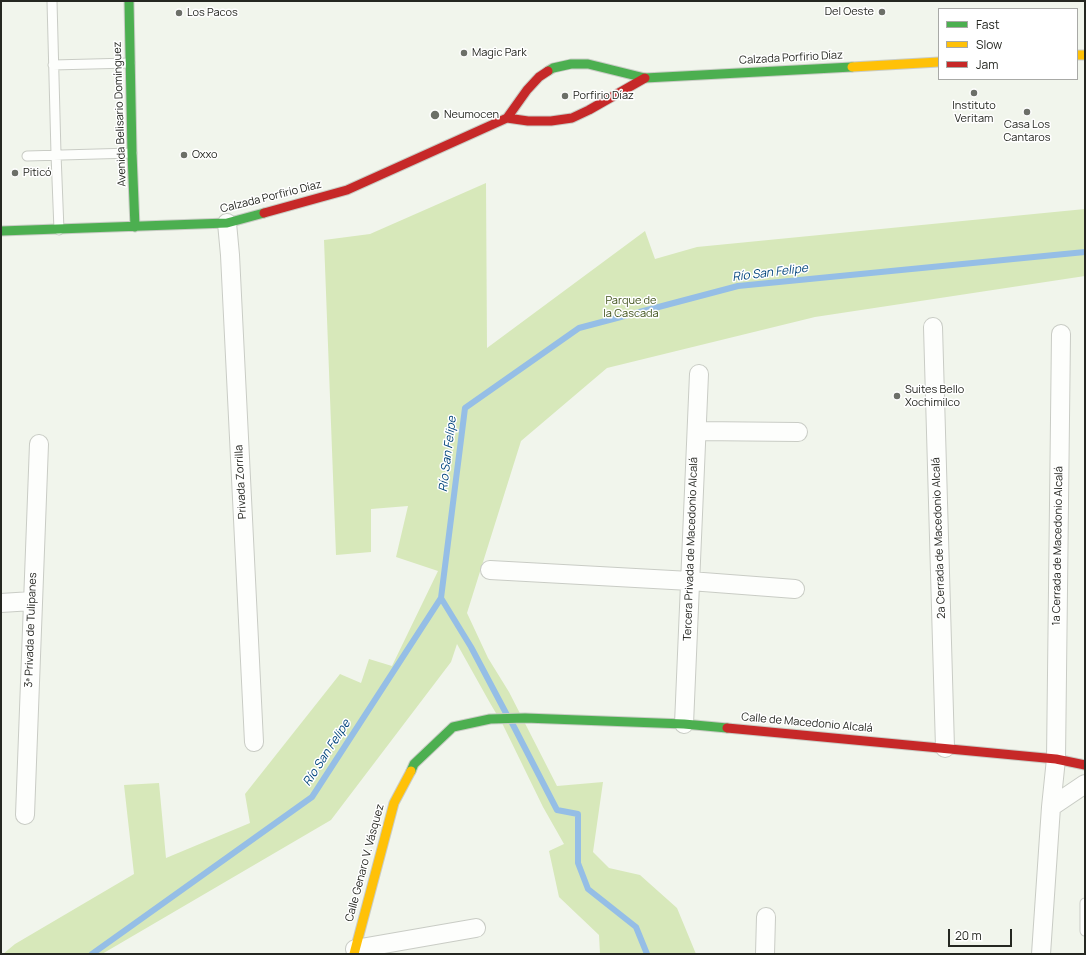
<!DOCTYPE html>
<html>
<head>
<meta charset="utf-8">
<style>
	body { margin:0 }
	#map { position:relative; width:1086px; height:955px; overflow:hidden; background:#f1f5ec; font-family:Manrope,sans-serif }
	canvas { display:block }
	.frame { position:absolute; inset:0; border:2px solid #252721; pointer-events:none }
	.legend { position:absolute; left:938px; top:8px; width:140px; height:72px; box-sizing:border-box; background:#fff; border:1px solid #a8a9a6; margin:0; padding:5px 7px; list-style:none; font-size:12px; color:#252721 }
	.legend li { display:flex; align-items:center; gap:8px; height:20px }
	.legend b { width:20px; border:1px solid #a8a9a6 }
	.scale { position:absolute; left:948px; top:929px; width:64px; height:18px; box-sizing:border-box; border:2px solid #252721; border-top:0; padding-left:5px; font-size:12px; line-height:14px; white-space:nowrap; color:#252721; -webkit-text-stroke:3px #fff; paint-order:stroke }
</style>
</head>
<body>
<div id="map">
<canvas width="1086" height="955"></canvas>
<div class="frame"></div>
<ul class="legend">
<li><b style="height:5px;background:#4caf50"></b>Fast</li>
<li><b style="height:5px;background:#ffc107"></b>Slow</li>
<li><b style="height:5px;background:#c62828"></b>Jam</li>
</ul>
<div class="scale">20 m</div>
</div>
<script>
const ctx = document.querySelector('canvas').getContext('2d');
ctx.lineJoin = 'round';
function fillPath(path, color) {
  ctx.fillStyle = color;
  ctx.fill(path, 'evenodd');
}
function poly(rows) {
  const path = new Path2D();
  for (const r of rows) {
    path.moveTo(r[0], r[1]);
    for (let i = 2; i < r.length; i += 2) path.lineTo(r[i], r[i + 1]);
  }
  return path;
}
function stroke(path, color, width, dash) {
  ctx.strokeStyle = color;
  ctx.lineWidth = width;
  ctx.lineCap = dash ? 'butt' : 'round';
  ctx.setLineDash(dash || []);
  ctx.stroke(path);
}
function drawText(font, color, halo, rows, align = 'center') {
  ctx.font = font + ' Manrope,sans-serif';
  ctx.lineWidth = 3;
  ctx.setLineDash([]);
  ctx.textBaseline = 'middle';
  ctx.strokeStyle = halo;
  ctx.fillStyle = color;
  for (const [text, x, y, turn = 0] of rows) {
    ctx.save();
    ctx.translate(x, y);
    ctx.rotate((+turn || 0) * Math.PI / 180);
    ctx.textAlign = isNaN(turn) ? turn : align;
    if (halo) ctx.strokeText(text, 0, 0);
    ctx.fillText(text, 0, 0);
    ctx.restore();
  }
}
const green = poly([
	[486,183,487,348,645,231,655,259,697,247,1085,209,1085,276,815,317,607,368,521,441,467,613,488,658,509,692,557,786,603,782,593,852,609,868,640,875,677,908,696,954,600,954,599,935,559,897,549,851,564,844,543,807,503,725,490,703,457,644,451,662,331,820,102,954,3,954,15,944,134,874,124,785,159,783,166,858,250,823,245,794,340,674,361,683,369,659,392,666,438,571,396,557,408,506,371,509,371,552,336,555,324,240,370,234]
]);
const stream = poly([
	[441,598,471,647,507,715],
	[512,723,557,810,578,814,578,863,588,889,636,927,647,954],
	[92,954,312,797,441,598,465,408,579,328,738,286,1085,252]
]);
const lane = poly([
	[52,1,56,154,59,230],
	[53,65,130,63],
	[27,156,132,153],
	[1085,903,1085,931]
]);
const street = poly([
	[227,223,230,255,254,742],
	[933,327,945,748],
	[697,431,798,432],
	[490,570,690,581,795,589],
	[1,603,32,601],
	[684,724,699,374],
	[1051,807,1085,784],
	[25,815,39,444],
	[355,949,476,928],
	[765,954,766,917],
	[1041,954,1051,807,1056,759,1061,334]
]);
const fast = poly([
	[129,1,132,153,135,227],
	[548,71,553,68,571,64,588,64,645,78,852,67],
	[1,231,227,223,264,213],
	[411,771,414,764,453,727,490,719,525,718,684,724,727,728]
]);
const slow = poly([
	[1077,55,1085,55],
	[852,67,939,62],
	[354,954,394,803,411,771]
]);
const jam = poly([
	[507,118,528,121,551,121,572,118,589,110,645,78],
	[264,213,347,190,507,118,527,90,539,77,548,71],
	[727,728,1056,759,1085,765]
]);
const markers = [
	[882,12,4,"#6c6f68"],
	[179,13,4,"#6c6f68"],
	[464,53,4,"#6c6f68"],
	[974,93,4,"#6c6f68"],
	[565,96,4,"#6c6f68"],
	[1027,112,4,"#6c6f68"],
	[435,115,5,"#6c6f68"],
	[184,155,4,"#6c6f68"],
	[15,173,4,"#6c6f68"],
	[897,396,4,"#6c6f68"]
];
const poiNames = [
	["Del Oeste",874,12,"right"],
	["Los Pacos",187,13],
	["Magic Park",472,53],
	["Porfirio Díaz",573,96],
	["Instituto",974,106,"center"],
	["Veritam",974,119,"center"],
	["Neumocen",444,115],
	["Casa Los",1027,125,"center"],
	["Cantaros",1027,138,"center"],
	["Oxxo",192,155],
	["Piticó",23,173],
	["Suites Bello",905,390],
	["Xochimilco",905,403]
];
const streetNames = [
	["Calzada Porfirio Díaz",791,58,-3],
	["Avenida Belisario Domínguez",120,114,-92],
	["Calzada Porfirio Díaz",271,197,-14],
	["Privada Zorrilla",241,482,-93],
	["2a Cerrada de Macedonio Alcalá",939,538,-92],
	["1a Cerrada de Macedonio Alcalá",1058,546,-89],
	["Tercera Privada de Macedonio Alcalá",691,549,-88],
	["3ª Privada de Tulipanes",31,630,-88],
	["Calle de Macedonio Alcalá",807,723,5],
	["Calle Genaro V. Vásquez",365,863,-75]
];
const parkNames = [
	["Parque de",631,301],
	["la Cascada",631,314]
];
const waterNames = [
	["Río San Felipe",770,273,-7],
	["Río San Felipe",448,454,-83],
	["Río San Felipe",327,753,-57]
];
fillPath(green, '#d7e8ba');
stroke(stream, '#95bee6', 6);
stroke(lane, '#c9ccc5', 11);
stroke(street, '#c9ccc5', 20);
stroke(fast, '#c9ccc5', 11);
stroke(slow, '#c9ccc5', 11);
stroke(jam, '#c9ccc5', 11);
stroke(lane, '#fdfefc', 9);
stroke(street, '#fdfefc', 18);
stroke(fast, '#4caf50', 9);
stroke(slow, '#ffc107', 9);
stroke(jam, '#c62828', 9);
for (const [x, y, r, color] of markers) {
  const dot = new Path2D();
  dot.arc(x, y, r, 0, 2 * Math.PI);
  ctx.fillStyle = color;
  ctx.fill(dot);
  stroke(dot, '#fff', 1.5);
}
drawText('11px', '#252721', '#fff', poiNames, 'left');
drawText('11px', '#252721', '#fff', streetNames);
drawText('11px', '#41541c', '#fff', parkNames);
drawText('italic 12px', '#02457c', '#fff', waterNames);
</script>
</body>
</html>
